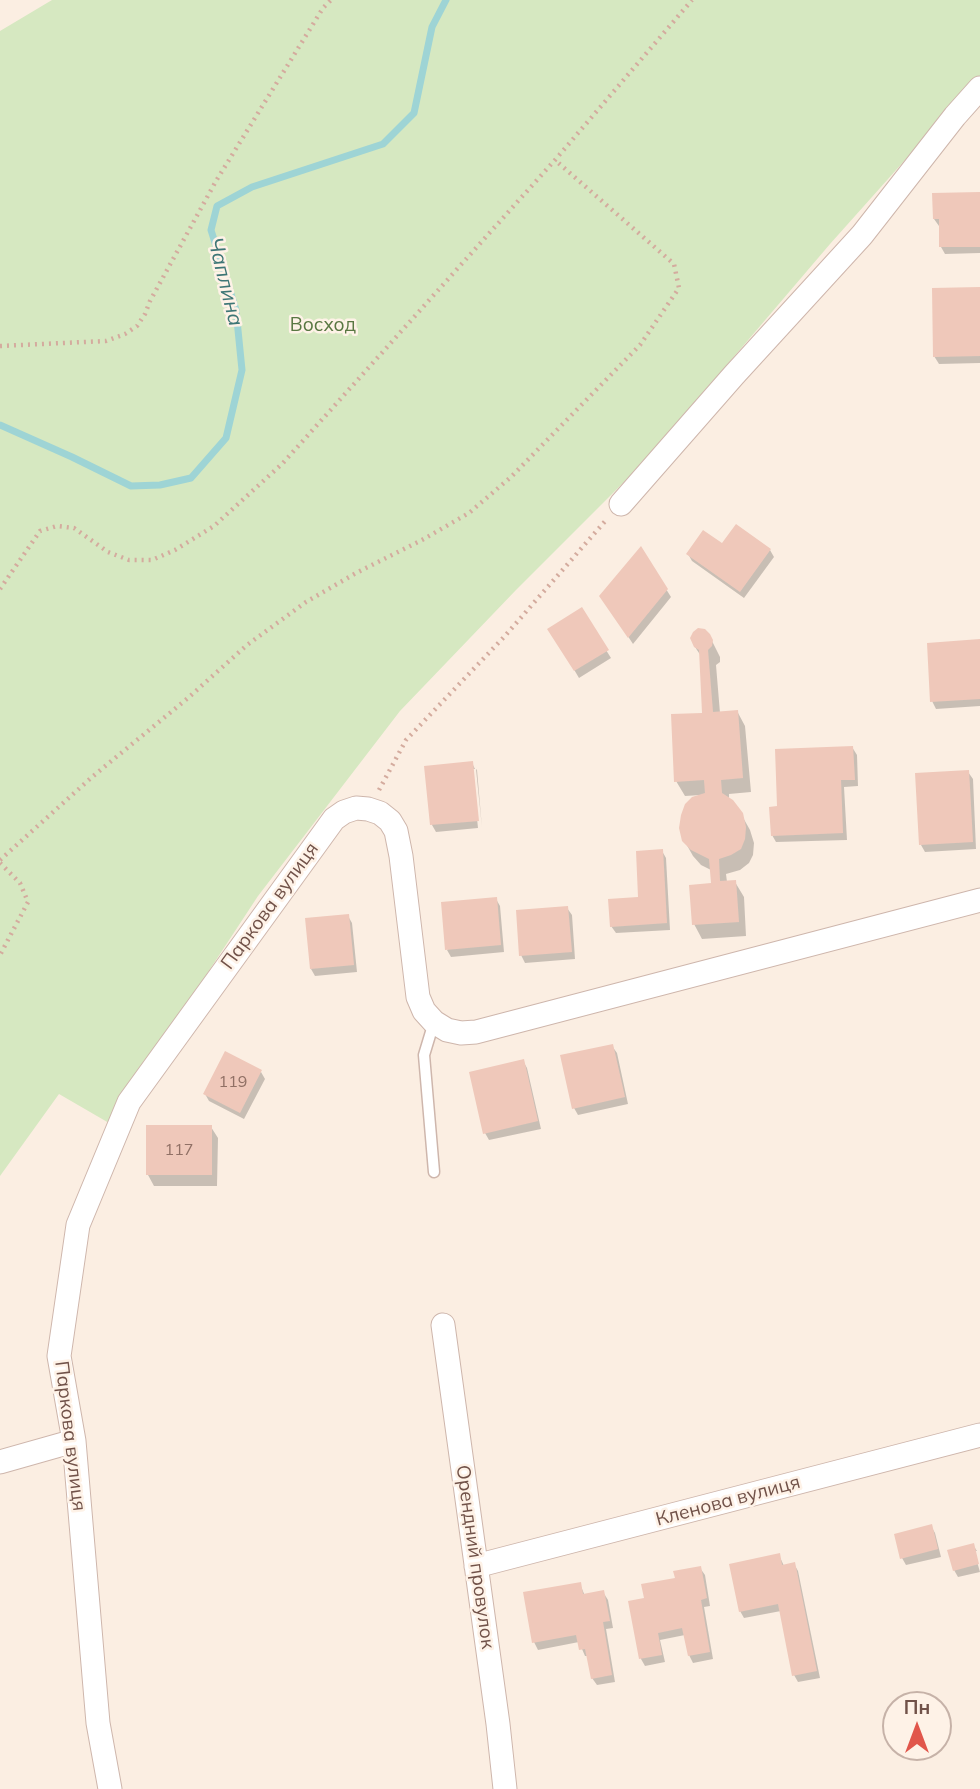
<!DOCTYPE html>
<html>
<head>
<meta charset="utf-8">
<style>
	body { margin:0 }
	#map { position:relative; width:980px; height:1789px; overflow:hidden; background:#fbeee2; font-family:Mulish,sans-serif }
	canvas { display:block }
	.north { position:absolute; left:882px; top:1691px; width:70px; height:70px; box-sizing:border-box; background:#fef2e7; border:2px solid #c6b2a8; border-radius:50%; rotate:0deg; font-size:19px; font-weight:700; line-height:28px; text-align:center; color:#715249 }
	.north::after { content:''; display:block; margin:auto; width:24px; height:32px; background:#e1564b; clip-path:polygon(50% 0,100% 100%,50% 72%,0 100%) }
</style>
</head>
<body>
<div id="map">
<canvas width="980" height="1789"></canvas>
<div class="north">Пн</div>
</div>
<script>
const ctx = document.querySelector('canvas').getContext('2d');
ctx.lineJoin = 'round';
function fillPath(path, color) {
  ctx.fillStyle = color;
  ctx.fill(path, 'evenodd');
}
function poly(rows) {
  const path = new Path2D();
  for (const r of rows) {
    path.moveTo(r[0], r[1]);
    for (let i = 2; i < r.length; i += 2) path.lineTo(r[i], r[i + 1]);
  }
  return path;
}
function stroke(path, color, width, dash) {
  ctx.strokeStyle = color;
  ctx.lineWidth = width;
  ctx.lineCap = dash ? 'butt' : 'round';
  ctx.setLineDash(dash || []);
  ctx.stroke(path);
}
function drawText(font, color, halo, rows, align = 'center') {
  ctx.font = font + ' Mulish,sans-serif';
  ctx.lineWidth = 5;
  ctx.setLineDash([]);
  ctx.textBaseline = 'middle';
  ctx.strokeStyle = halo;
  ctx.fillStyle = color;
  for (const [text, x, y, turn = 0] of rows) {
    ctx.save();
    ctx.translate(x, y);
    ctx.rotate((+turn || 0) * Math.PI / 180);
    ctx.textAlign = isNaN(turn) ? turn : align;
    if (halo) ctx.strokeText(text, 0, 0);
    ctx.fillText(text, 0, 0);
    ctx.restore();
  }
}
const green = poly([
	[52,0,980,0,980,76,830,244,645,461,516,590,400,711,258,896,109,1123,59,1094,0,1176,0,31]
]);
const shadow = poly([
	[980,194,980,253,945,254,941,247,940,226,939,226,934,219],
	[980,290,980,363,939,364,934,356],
	[641,549,671,597,633,644,606,603],
	[770,550,774,557,744,598,692,561,688,554],
	[581,610,611,658,579,678,550,629],
	[709,635,720,657,720,662,716,665,720,713,737,711,745,726,751,792,729,794,729,800,741,814,750,830,754,843,753,855,749,863,740,870,726,874,727,882,735,882,744,897,746,936,702,939,694,924,712,885,711,870,701,865,693,856,684,840,701,795,685,796,676,781,703,714,701,656,695,647],
	[980,641,980,706,936,709,932,701],
	[852,747,857,755,858,786,844,787,847,840,776,842,772,835,779,808],
	[472,763,475,769,472,769,478,828,436,832,432,825,426,768],
	[476,769,477,770,482,828],
	[968,772,973,779,976,849,925,852,921,845],
	[662,851,666,858,670,930,616,933,611,926,640,899],
	[496,899,500,906,504,952,451,957,447,950],
	[567,908,572,915,575,959,525,963,521,955],
	[348,916,352,923,357,972,315,976,311,969],
	[612,1046,617,1053,628,1104,578,1115,574,1108],
	[523,1061,527,1068,541,1129,489,1140,485,1133],
	[261,1072,265,1079,244,1119,209,1101,205,1094],
	[211,1127,218,1138,217,1186,154,1186,148,1175],
	[931,1526,935,1533,941,1557,906,1565,902,1558],
	[973,1545,977,1551,974,1551,980,1572,958,1577,954,1570],
	[779,1555,784,1566,794,1564,798,1571,820,1678,798,1682,794,1675,781,1611,744,1618,740,1611],
	[700,1568,705,1575,710,1606,704,1607,713,1659,693,1663,689,1655,685,1635,660,1640,665,1662,645,1666,641,1659,630,1602,646,1599,677,1579],
	[580,1584,585,1596,603,1592,608,1600,613,1628,606,1629,615,1682,597,1685,592,1678,588,1656,585,1656,579,1642,538,1650,534,1642]
]);
const stream = poly([
	[0,425,72,457,131,486,160,485,191,478,226,438,242,370,236,310,211,230,217,206,252,187,383,144,414,113,432,27,446,0]
]);
const building = poly([
	[980,192,980,247,939,247,939,219,933,219,932,193],
	[980,287,980,356,933,357,932,288],
	[736,524,771,549,740,592,686,554,703,530,722,543],
	[641,546,668,589,628,638,599,596],
	[582,607,609,650,574,671,547,629],
	[698,628,705,629,710,634,713,640,712,646,708,650,713,712,738,710,743,778,721,780,722,793,733,800,743,813,746,827,745,839,741,849,731,855,719,859,720,881,736,880,739,922,692,925,689,885,711,883,709,859,691,850,682,841,679,828,681,815,685,804,692,797,705,793,704,780,674,782,671,714,702,713,699,650,694,647,690,638,693,632],
	[980,639,980,699,930,702,927,643],
	[853,746,855,780,841,780,843,833,771,836,769,807,777,806,775,749],
	[473,761,479,821,430,825,424,766],
	[969,770,973,842,919,845,915,773],
	[663,849,667,923,610,927,608,899,638,897,636,851],
	[497,897,501,945,445,950,441,902],
	[568,906,572,952,519,956,516,910],
	[349,914,354,965,310,969,305,918],
	[613,1044,625,1097,572,1109,560,1055],
	[225,1051,262,1070,240,1113,203,1094],
	[524,1059,538,1121,483,1134,469,1072],
	[146,1125,212,1125,212,1175,146,1175],
	[932,1524,938,1549,900,1559,894,1534],
	[974,1543,979,1564,953,1571,947,1550],
	[780,1553,782,1565,795,1562,817,1671,792,1676,778,1604,739,1612,729,1564],
	[701,1566,707,1598,701,1600,710,1652,688,1656,682,1628,658,1633,662,1655,639,1659,628,1601,644,1598,641,1584,675,1578,673,1571],
	[581,1582,583,1594,604,1590,610,1621,603,1622,612,1675,591,1679,585,1649,579,1650,576,1635,532,1643,523,1592]
]);
const path = poly([
	[0,346,106,341,125,334,137,326,145,314,150,301,216,181,323,8,331,0],
	[0,589,40,531,57,526,74,528,108,552,129,560,152,560,175,550,214,526,283,463,555,160,692,0],
	[379,790,406,740,504,637,607,519],
	[0,860,92,777,188,698,247,645,306,602,356,573,422,540,469,513,511,477,640,345,679,288,674,264,555,160],
	[0,863,20,883,28,902,0,955]
]);
const service = poly([
	[434,1022,424,1055,434,1172]
]);
const minor = poly([
	[621,504,734,375,862,235,955,116,980,88],
	[443,1325,498,1724,505,1789],
	[0,1462,74,1441],
	[476,1566,980,1435],
	[110,1789,98,1723,74,1441,59,1356,78,1225,129,1102,334,819,344,812,356,808,368,809,380,813,390,821,396,831,401,856,418,997,424,1011,434,1022,447,1030,461,1033,476,1032,980,900]
]);
const numberNames = [
	["119",233,1082],
	["117",179,1150]
];
const parkNames = [
	["Восход",323,325]
];
const streetNames = [
	["Паркова вулиця",270,906,-54],
	["Паркова вулиця",70,1436,83],
	["Кленова вулиця",728,1501,-15],
	["Орендний провулок",475,1557,82]
];
const waterNames = [
	["Чаплина",225,282,76]
];
fillPath(green, '#d6e8c1');
fillPath(shadow, '#0003');
stroke(stream, '#9ed4d5', 7);
fillPath(building, '#efc8ba');
stroke(service, '#ceb6ac', 13);
stroke(minor, '#ceb6ac', 25);
stroke(path, '#d4ab9e', 4.5, [2, 5]);
stroke(service, '#fff', 10);
stroke(minor, '#fff', 23);
drawText('16px', '#907065', null, numberNames);
drawText('19px', '#597742', '#fef2e7', parkNames);
drawText('19px', '#715249', '#fef2e7', streetNames);
drawText('italic 21px', '#3e7676', '#fef2e7', waterNames);
</script>
</body>
</html>
